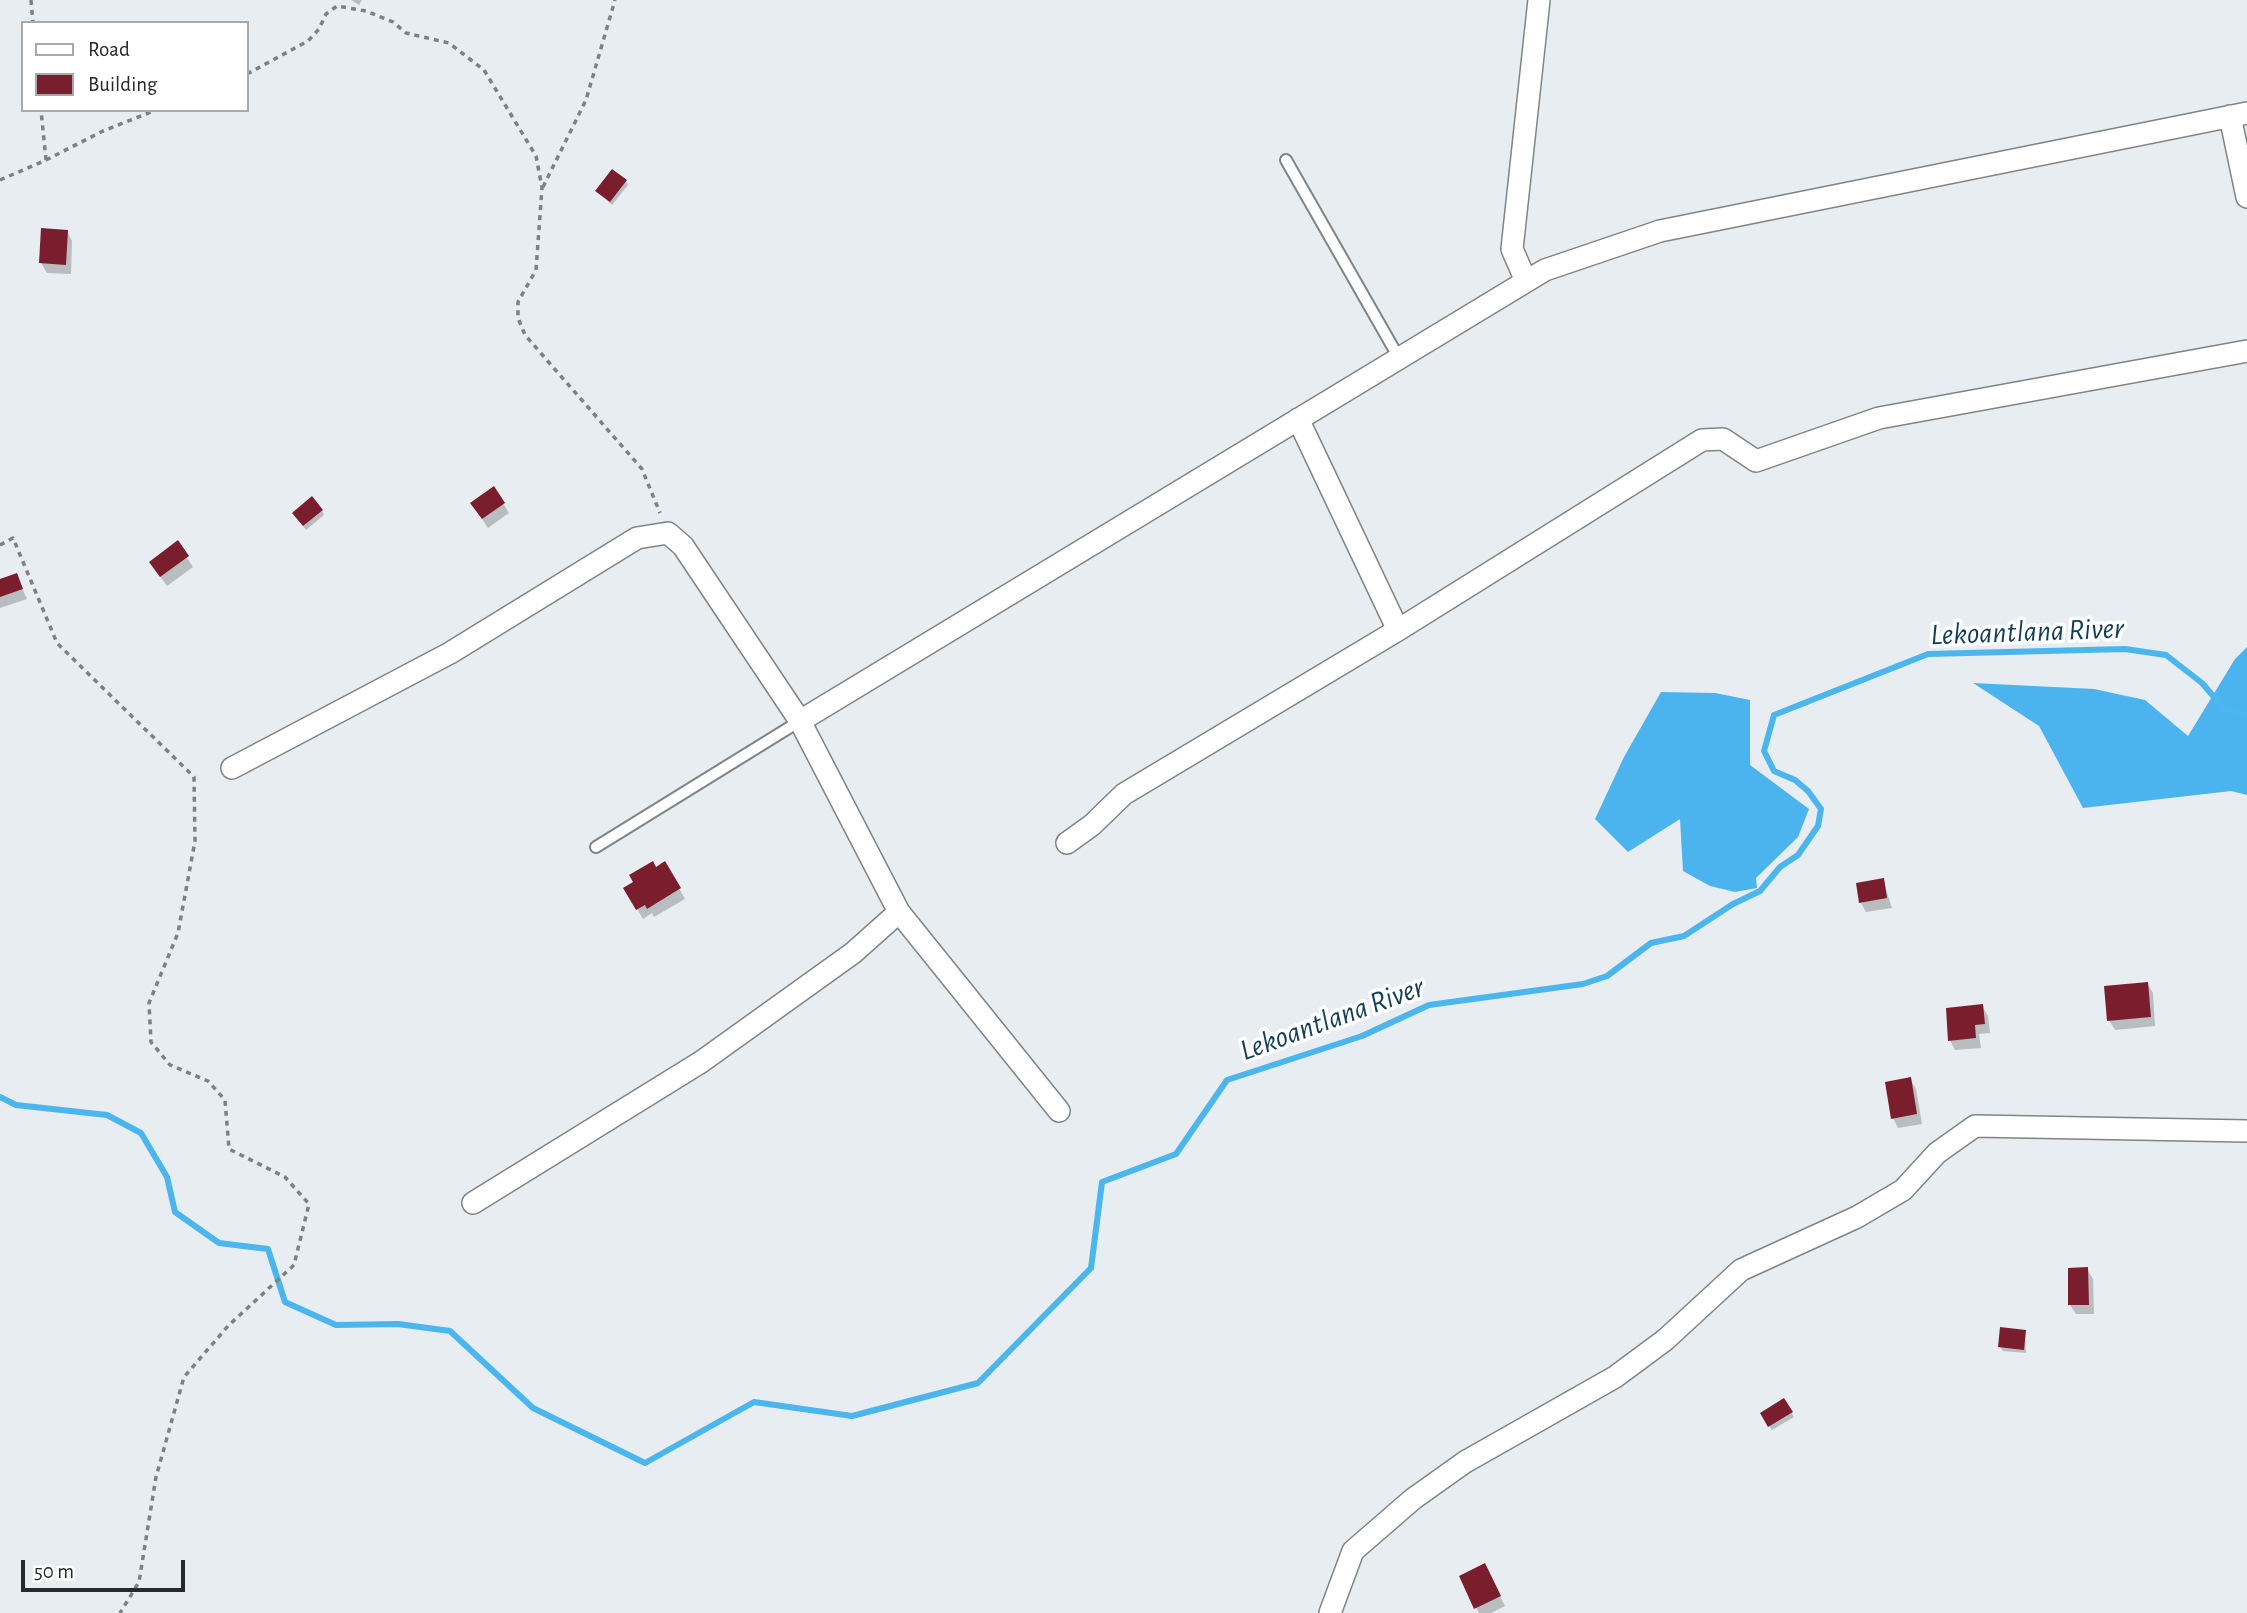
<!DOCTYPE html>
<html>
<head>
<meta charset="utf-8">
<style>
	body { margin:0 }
	#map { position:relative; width:2247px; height:1613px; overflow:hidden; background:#e7edf0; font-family:"Alegreya Sans",sans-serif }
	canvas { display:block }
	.legend { position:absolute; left:21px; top:21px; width:228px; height:91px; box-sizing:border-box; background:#fff; border:2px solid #a8a9a9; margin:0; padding:9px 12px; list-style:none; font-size:21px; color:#262829 }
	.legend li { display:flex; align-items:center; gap:14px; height:35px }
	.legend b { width:35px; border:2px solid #a8a9a9 }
	.scale { position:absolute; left:21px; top:1560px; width:164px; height:32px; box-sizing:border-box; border:4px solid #262829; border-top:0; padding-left:9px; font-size:21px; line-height:24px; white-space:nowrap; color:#262829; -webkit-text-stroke:5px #fff; paint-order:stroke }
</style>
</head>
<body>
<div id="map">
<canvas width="2247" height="1613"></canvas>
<ul class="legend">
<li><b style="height:9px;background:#fff"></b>Road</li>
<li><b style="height:19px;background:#7a1d2d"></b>Building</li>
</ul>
<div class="scale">50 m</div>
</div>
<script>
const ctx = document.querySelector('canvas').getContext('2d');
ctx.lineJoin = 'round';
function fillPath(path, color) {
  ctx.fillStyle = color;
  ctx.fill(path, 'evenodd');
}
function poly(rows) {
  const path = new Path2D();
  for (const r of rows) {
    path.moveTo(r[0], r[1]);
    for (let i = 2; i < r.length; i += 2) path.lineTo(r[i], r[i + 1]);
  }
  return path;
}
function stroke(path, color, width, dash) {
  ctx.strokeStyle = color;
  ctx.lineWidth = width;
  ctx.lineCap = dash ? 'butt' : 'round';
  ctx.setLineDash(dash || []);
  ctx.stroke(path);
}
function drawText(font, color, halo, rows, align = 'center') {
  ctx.font = font + ' "Alegreya Sans",sans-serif';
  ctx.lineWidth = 7;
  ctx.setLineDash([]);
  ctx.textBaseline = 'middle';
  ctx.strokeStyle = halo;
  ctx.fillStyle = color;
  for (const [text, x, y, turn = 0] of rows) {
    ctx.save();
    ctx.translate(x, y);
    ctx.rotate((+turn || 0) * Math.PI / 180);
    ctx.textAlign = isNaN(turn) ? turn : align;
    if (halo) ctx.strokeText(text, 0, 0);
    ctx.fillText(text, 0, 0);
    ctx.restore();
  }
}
const forest = poly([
	[2247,647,2247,795,2231,791,2083,808,2039,726,1973,683,2094,689,2145,700,2188,736,2235,659],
	[1661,692,1715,693,1750,700,1750,765,1809,809,1798,837,1756,878,1757,888,1735,892,1710,886,1683,871,1680,819,1628,852,1595,819,1624,757]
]);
const shadow = poly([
	[351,0,362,0,359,5],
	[626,181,628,185,612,205,597,191],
	[67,231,72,241,71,274,47,273,41,263],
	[494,489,509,513,488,528,478,513],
	[322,511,324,515,306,530,296,517],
	[177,543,193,567,167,586,157,572],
	[16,575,27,599,0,608,0,579],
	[665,863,685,899,654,917,652,913,643,919,625,888],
	[1883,880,1892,908,1866,912,1861,903],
	[2147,983,2153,993,2155,1026,2115,1030,2109,1020],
	[1982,1006,1988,1016,1990,1033,1979,1034,1981,1048,1955,1050,1950,1040],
	[1910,1079,1916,1089,1922,1124,1898,1128,1893,1118],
	[2087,1269,2093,1279,2094,1314,2076,1314,2070,1305],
	[2025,1332,2026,1353,2003,1351,2000,1347],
	[1784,1401,1794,1417,1772,1430,1762,1414],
	[1489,1575,1505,1606,1491,1613,1479,1613,1461,1577]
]);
const stream = poly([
	[0,1097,16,1105,107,1115,141,1133,167,1177,175,1212,219,1243,268,1249,285,1302,336,1325,398,1324,450,1331,533,1408,645,1463,754,1402,852,1416,978,1383,1091,1268,1102,1182,1176,1154,1227,1080,1362,1036,1429,1005,1583,984,1607,976,1651,943,1684,936,1733,904,1760,891,1780,867,1798,855,1818,826,1821,809,1808,791,1795,780,1774,771,1764,751,1774,715,1928,654,2125,649,2166,655,2202,683,2226,711,2247,713]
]);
const building = poly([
	[612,169,627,180,610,202,595,191],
	[41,228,68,230,66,265,39,263],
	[494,486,505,503,482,519,470,503],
	[312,496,323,510,303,526,292,513],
	[178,540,189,556,160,577,149,562],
	[17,573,23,589,0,597,0,579],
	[653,861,656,867,665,861,681,888,647,909,645,905,636,910,623,888,633,882,629,875],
	[1884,878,1887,898,1859,903,1856,883],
	[2148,982,2151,1017,2107,1021,2104,986],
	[1983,1004,1985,1024,1975,1025,1976,1038,1948,1041,1946,1008],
	[1911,1077,1917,1114,1891,1119,1885,1082],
	[2088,1267,2089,1305,2068,1305,2068,1268],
	[2000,1327,2026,1330,2024,1350,1998,1347],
	[1784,1398,1793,1412,1768,1427,1760,1413],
	[1485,1563,1501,1596,1474,1609,1459,1576]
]);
const path = poly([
	[31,0,33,23],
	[247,74,308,41,319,29,326,14,337,6,366,11,393,22,406,33,449,43,484,70,536,156,542,188,536,270,518,302,518,318,525,335,642,469,660,513],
	[46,160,103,131,156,110],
	[0,180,46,160,41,110],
	[543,187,586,100,615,0],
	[0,545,13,538,57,643,194,777,195,841,178,933,149,1003,151,1042,170,1065,208,1081,225,1100,229,1149,285,1177,309,1204,294,1265,228,1326,184,1377,156,1477,139,1582,120,1613]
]);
const service = poly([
	[1286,160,1399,358],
	[596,847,800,721]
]);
const minor = poly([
	[2230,116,2247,197],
	[1526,281,1512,249,1539,0],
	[1298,419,1398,630],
	[800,721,1545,270,1660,231,2247,113],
	[232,768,450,653,637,538,668,533,683,546,800,721,899,912,1059,1111],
	[1067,843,1092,825,1124,794,1398,630,1702,440,1723,439,1756,461,1879,418,2247,351],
	[473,1203,701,1062,853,953,899,912],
	[1330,1613,1353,1551,1413,1499,1465,1462,1615,1377,1665,1340,1741,1270,1857,1217,1903,1190,1937,1153,1975,1126,2247,1131]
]);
const waterNames = [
	["Lekoantlana River",2027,632,-2],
	["Lekoantlana River",1332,1019,-20]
];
fillPath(forest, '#4bb4ee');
fillPath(shadow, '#0003');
stroke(stream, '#4bb5ee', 6);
fillPath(building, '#7a1d2d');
stroke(service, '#7f8487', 14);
stroke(minor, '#7f8487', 24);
stroke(path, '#7d8183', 3.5, [5, 5]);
stroke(service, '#fff', 10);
stroke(minor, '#fff', 21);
drawText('italic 30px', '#123f57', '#fff', waterNames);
</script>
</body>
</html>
